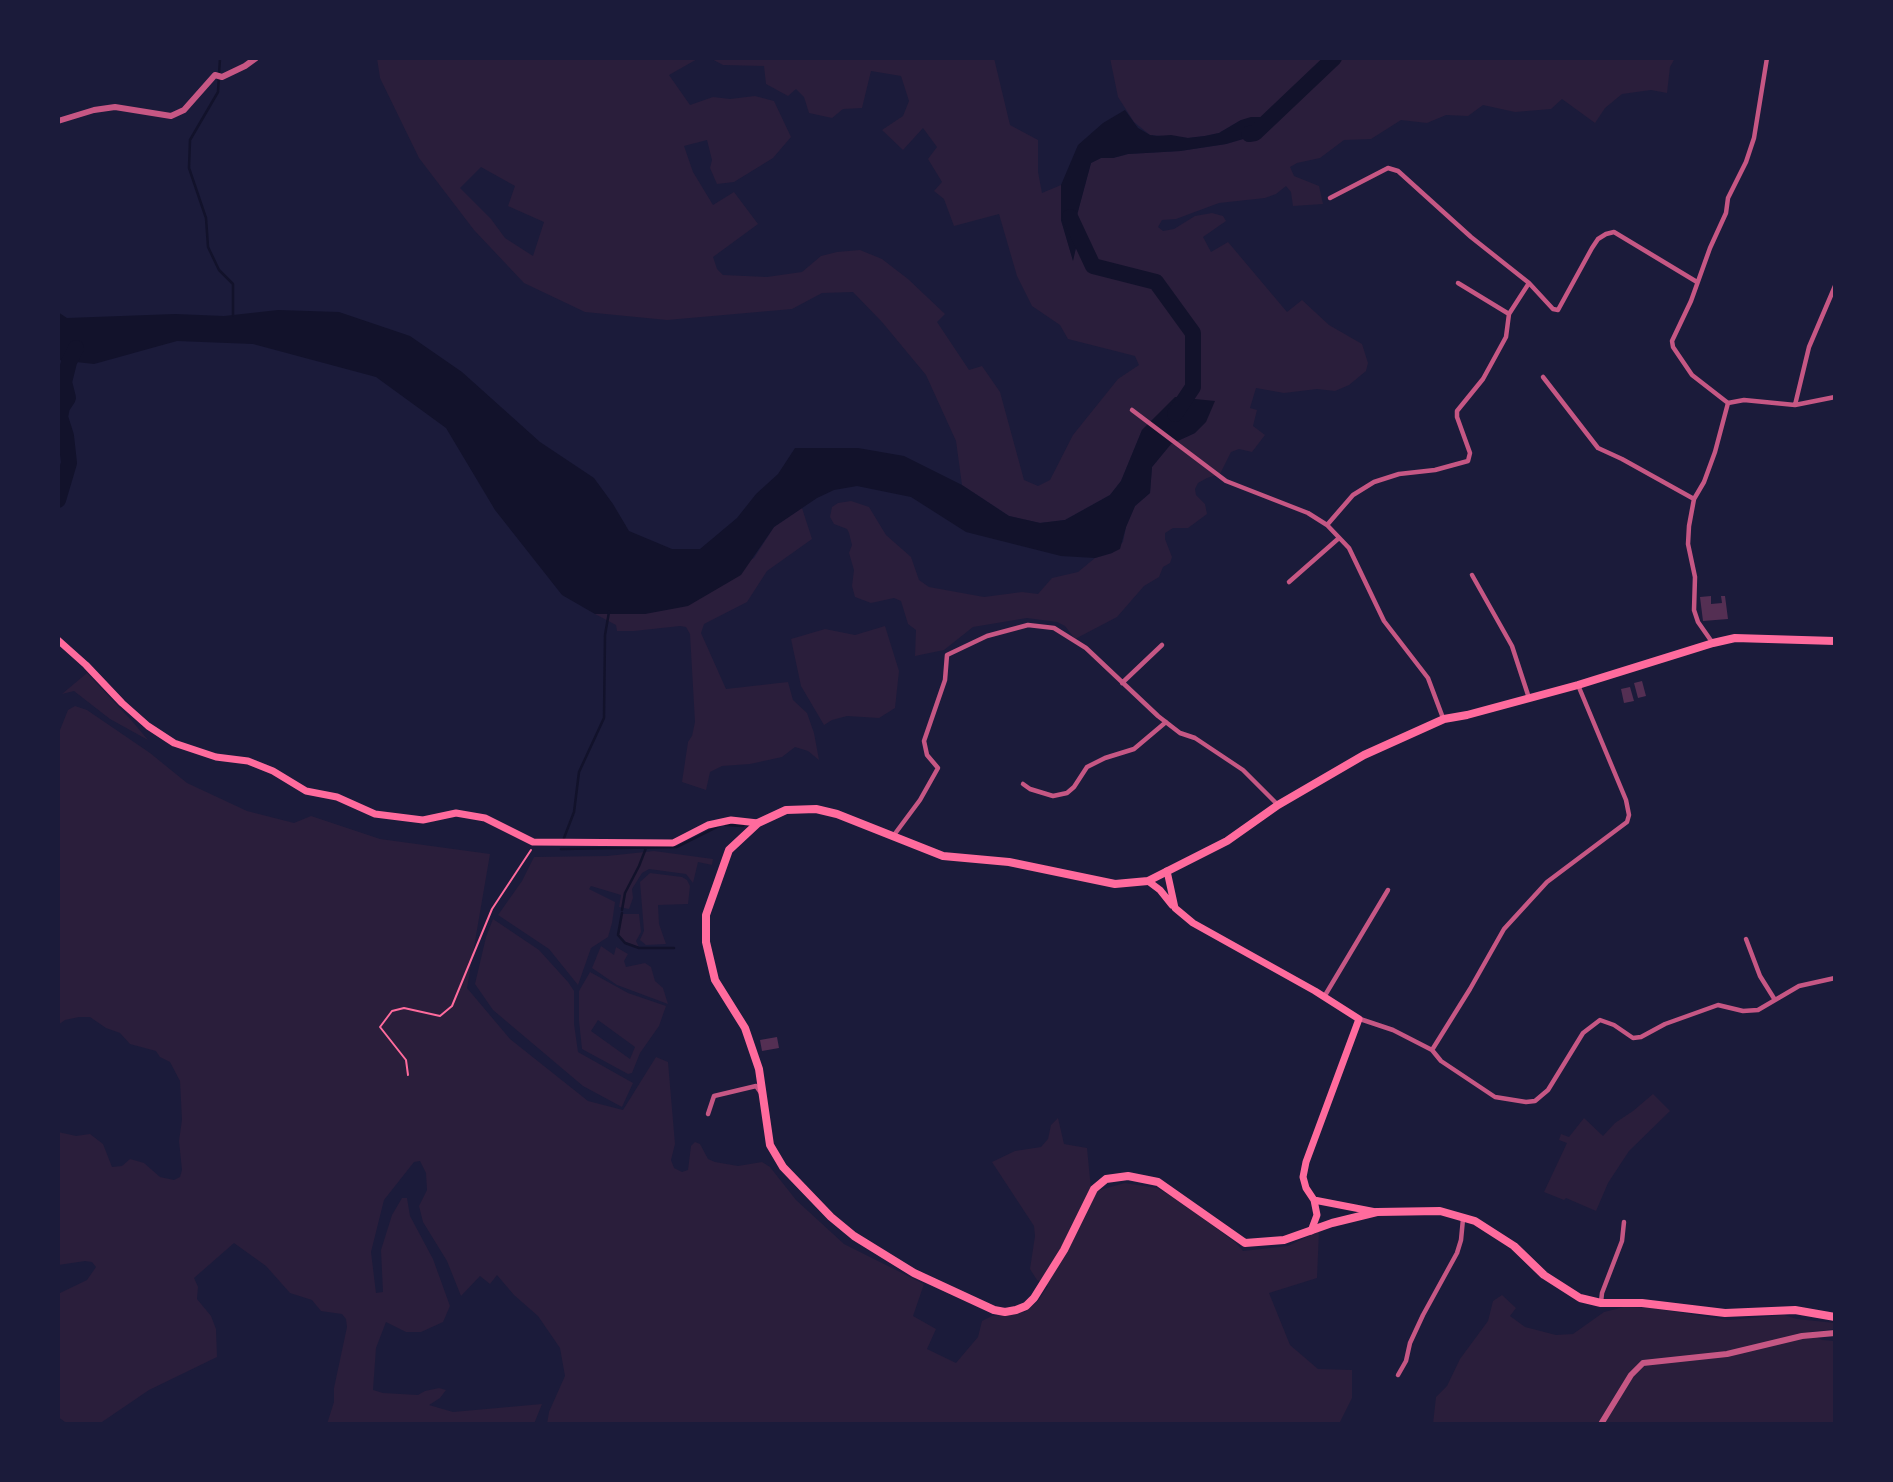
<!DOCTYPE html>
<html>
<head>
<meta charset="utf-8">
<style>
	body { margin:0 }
	#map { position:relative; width:1893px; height:1482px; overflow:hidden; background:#1b1b3a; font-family:"Noto Sans",sans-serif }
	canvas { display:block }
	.frame { position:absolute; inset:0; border:60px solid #1b1b3a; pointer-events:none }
</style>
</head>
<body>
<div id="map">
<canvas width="1893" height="1482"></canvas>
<div class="frame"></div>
</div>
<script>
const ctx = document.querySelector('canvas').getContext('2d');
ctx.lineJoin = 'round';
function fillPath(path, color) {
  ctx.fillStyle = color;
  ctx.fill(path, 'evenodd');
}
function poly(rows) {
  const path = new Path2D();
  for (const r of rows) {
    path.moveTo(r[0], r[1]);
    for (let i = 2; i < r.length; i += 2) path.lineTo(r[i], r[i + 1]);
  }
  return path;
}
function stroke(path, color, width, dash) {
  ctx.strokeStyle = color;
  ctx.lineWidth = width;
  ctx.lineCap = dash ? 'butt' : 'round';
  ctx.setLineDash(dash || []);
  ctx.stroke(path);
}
const green = poly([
	[377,58,699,58,669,75,690,105,713,97,730,99,755,96,774,101,791,137,773,158,734,182,717,184,710,168,712,160,707,140,684,146,693,172,713,205,734,192,758,224,713,257,717,269,723,275,767,277,802,272,821,256,837,252,860,250,882,259,908,279,945,314,937,322,969,370,982,366,1000,392,1024,480,1038,486,1050,480,1073,435,1118,379,1139,365,1135,356,1068,339,1060,325,1032,306,1017,276,999,214,954,226,944,199,934,191,942,182,928,159,937,147,923,128,903,150,882,130,903,116,909,101,901,76,871,71,862,108,843,109,832,118,809,113,804,97,796,89,788,96,766,84,764,66,723,65,710,58,994,58,1010,125,1038,140,1038,172,1042,193,1061,185,1061,220,1073,260,1080,230,1077,215,1091,163,1101,158,1113,158,1128,154,1180,151,1226,144,1260,134,1241,120,1219,133,1205,136,1188,138,1150,135,1134,122,1118,97,1110,58,1675,58,1670,67,1667,93,1651,90,1622,94,1605,108,1595,123,1562,99,1551,109,1515,112,1483,105,1468,116,1446,115,1427,123,1401,120,1371,139,1344,140,1320,158,1297,163,1290,167,1294,176,1319,186,1323,204,1293,206,1291,192,1286,186,1276,194,1265,198,1219,203,1176,219,1162,220,1158,227,1163,231,1174,229,1195,216,1212,213,1223,216,1226,221,1203,237,1211,252,1228,242,1287,312,1302,300,1329,325,1362,344,1368,363,1366,371,1349,385,1335,391,1317,389,1284,393,1256,388,1250,408,1257,410,1253,426,1265,435,1252,452,1239,449,1231,452,1220,474,1207,478,1198,483,1195,489,1196,495,1205,504,1207,514,1188,528,1173,528,1165,533,1165,539,1172,557,1170,563,1163,567,1159,577,1144,586,1117,617,1075,639,1065,626,1057,622,1027,618,973,627,944,650,915,656,916,630,908,624,901,601,894,598,871,603,855,597,852,586,854,570,849,553,852,545,849,533,847,529,834,524,830,517,832,507,838,503,851,501,869,507,886,535,911,557,919,580,929,587,984,597,1022,592,1038,594,1052,578,1078,572,1095,558,1112,553,1123,542,1126,527,1135,506,1150,493,1152,467,1171,444,1195,433,1159,414,1142,430,1121,481,1110,495,1065,520,1040,523,1009,516,962,485,956,441,926,375,882,322,853,292,822,293,792,309,667,320,585,312,524,283,474,230,419,158,380,78],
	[481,167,515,186,508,206,544,222,533,256,505,238,491,219,460,188],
	[802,508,812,539,767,571,747,602,704,624,701,633,726,689,788,682,793,700,807,713,814,733,819,760,808,751,795,747,782,757,750,764,722,766,710,772,706,790,682,782,688,742,692,736,695,722,690,634,686,627,680,626,634,631,617,631,616,625,595,614,645,614,754,558,774,527],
	[885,626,899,671,895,708,879,718,847,716,832,720,824,725,801,686,791,639,825,629,855,635],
	[87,673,132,721,148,740,110,719,74,691,62,694],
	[75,706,87,710,150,753,187,783,247,811,294,823,311,816,380,839,490,854,467,988,510,1039,588,1101,623,1110,656,1057,668,1062,675,1144,671,1160,674,1168,682,1172,688,1170,691,1146,695,1142,700,1144,708,1159,715,1162,738,1166,762,1162,770,1167,796,1200,844,1244,924,1284,913,1316,936,1329,927,1349,956,1363,978,1337,982,1321,992,1316,1025,1312,1037,1302,1048,1286,1037,1280,1030,1269,1035,1236,1034,1226,992,1162,1015,1151,1041,1147,1048,1139,1051,1125,1058,1118,1064,1144,1087,1148,1091,1189,1096,1191,1125,1183,1157,1188,1180,1201,1236,1243,1243,1251,1288,1246,1319,1231,1317,1278,1269,1293,1290,1345,1318,1369,1352,1370,1352,1398,1339,1424,547,1424,549,1412,565,1376,560,1348,538,1316,514,1295,497,1275,490,1284,480,1276,461,1296,447,1261,423,1222,419,1206,427,1190,426,1173,420,1161,414,1162,384,1200,371,1252,376,1293,383,1292,381,1250,392,1215,402,1198,407,1198,410,1216,433,1259,450,1306,443,1322,421,1332,406,1332,386,1322,376,1348,373,1390,383,1393,418,1395,425,1391,439,1388,446,1390,440,1398,429,1405,453,1412,542,1404,534,1424,327,1424,334,1402,334,1388,347,1327,346,1319,342,1314,321,1311,312,1300,290,1293,266,1266,234,1243,194,1278,198,1287,197,1299,211,1316,216,1329,217,1357,149,1390,99,1424,68,1424,58,1417,58,1294,87,1280,96,1267,92,1262,85,1261,58,1265,58,1132,76,1136,90,1134,103,1144,112,1167,122,1166,130,1159,144,1163,160,1177,174,1180,180,1177,182,1170,179,1141,182,1120,180,1081,170,1062,160,1057,156,1051,130,1044,120,1033,106,1028,90,1017,79,1017,65,1020,58,1025,58,735,68,710],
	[654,851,713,859,712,865,698,862,693,883,686,874,649,869,642,873,632,889,633,898,629,909,619,907,621,895,591,886,589,889,615,902,612,923,608,937,591,948,578,985,549,949,498,915,522,881,534,857,607,856],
	[650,873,682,877,687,880,690,886,688,904,658,905,659,924,666,944,646,945,640,940,644,931,640,882],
	[622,914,639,914,641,932,636,941,639,947,626,942,619,935],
	[493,919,539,950,568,982,574,991,574,1024,578,1052,633,1083,622,1107,583,1086,493,1010,475,984,486,937],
	[601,946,614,955,616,947,628,954,624,961,626,967,645,963,651,967,655,981,663,988,668,1004,617,985,592,968],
	[590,972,628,993,666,1006,659,1026,640,1053,632,1073,628,1074,582,1049,579,1021,579,991],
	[598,1020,635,1047,630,1059,591,1031],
	[1653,1094,1670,1111,1629,1151,1608,1183,1596,1211,1566,1198,1564,1200,1544,1192,1567,1143,1559,1140,1561,1134,1569,1137,1584,1118,1603,1136,1615,1123,1633,1111],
	[1502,1295,1516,1308,1510,1316,1525,1327,1556,1335,1573,1334,1604,1312,1624,1307,1651,1308,1728,1320,1784,1315,1797,1319,1835,1323,1835,1329,1809,1332,1822,1340,1835,1341,1835,1423,1433,1424,1436,1397,1447,1386,1460,1359,1488,1321,1493,1301]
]);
const water = poly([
	[1125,110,1138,128,1150,135,1157,136,1171,135,1188,138,1205,136,1219,133,1241,120,1251,117,1261,117,1268,128,1260,134,1226,144,1180,151,1128,154,1113,158,1101,158,1091,163,1077,215,1080,230,1073,261,1061,220,1061,185,1078,145,1103,123],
	[278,310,339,312,410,336,462,372,540,442,594,478,613,504,629,531,672,549,700,549,737,518,756,494,778,474,795,448,858,448,904,456,962,485,1009,516,1040,523,1065,520,1110,495,1121,481,1142,430,1175,397,1215,401,1206,422,1195,433,1171,444,1152,467,1150,493,1135,506,1126,527,1120,549,1112,553,1095,558,1061,556,966,532,911,497,857,486,834,490,817,498,774,527,741,575,688,606,645,614,595,614,562,595,495,510,446,428,376,377,253,344,177,341,94,364,58,360,58,312,67,318,175,314,224,316]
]);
const stream = poly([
	[220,58,218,92,190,140,189,168,206,218,208,247,219,270,233,284,233,315],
	[726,825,743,826],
	[564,838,574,812,579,772,604,718,605,635,609,612],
	[561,849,677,847,719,826],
	[622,910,625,893,639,866,646,848],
	[622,913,618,935,625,943,639,948,674,948]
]);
const river = poly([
	[1249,134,1255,133,1334,58],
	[1070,217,1093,266,1156,282,1193,333,1193,387,1175,414],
	[58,500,69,463,66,436,60,417,62,407,68,398,64,382,69,362,76,348]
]);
const building = poly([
	[1711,596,1711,604,1722,603,1721,596,1725,596,1728,619,1703,621,1700,597],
	[1642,681,1646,696,1638,698,1634,683],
	[1630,687,1634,701,1624,703,1621,689],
	[777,1037,779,1048,762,1051,760,1040]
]);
const path = poly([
	[408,1075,406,1060,380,1027,392,1011,404,1008,440,1016,452,1006,492,909,531,850]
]);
const minor = poly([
	[1330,198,1388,168,1398,171,1471,237,1529,283,1553,309,1558,310,1592,248,1598,239,1606,234,1614,232,1697,282],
	[1458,283,1509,314],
	[1543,377,1598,448,1622,459,1694,499],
	[1728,403,1692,375,1673,347,1672,341,1691,301,1710,248,1726,213,1728,198,1746,162,1754,138,1767,58],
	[1728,403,1744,400,1795,405,1809,347,1835,286],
	[1795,405,1835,397],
	[1132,410,1226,481,1308,513,1327,525,1349,548,1384,621,1428,678,1443,718],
	[1327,525,1353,495,1374,482,1399,474,1435,470,1468,461,1470,453,1457,417,1457,411,1483,379,1506,337,1509,314,1529,283],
	[1472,575,1512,646,1529,698],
	[1289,582,1339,538],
	[1712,642,1698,622,1694,610,1695,577,1688,544,1689,526,1694,499,1704,482,1715,452,1728,403],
	[1122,683,1162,645],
	[1023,784,1030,789,1053,796,1067,793,1074,787,1087,767,1105,758,1134,749,1166,722],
	[894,835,920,800,938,768,927,755,924,741,945,680,947,655,987,636,1028,625,1054,628,1086,648,1158,716,1180,733,1195,738,1243,770,1278,805],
	[1746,939,1760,976,1775,1000],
	[1324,997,1388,890],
	[1360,1019,1393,1030,1432,1050,1441,1061,1495,1097,1526,1102,1535,1101,1548,1090,1583,1033,1600,1020,1614,1025,1633,1038,1641,1037,1665,1024,1718,1005,1743,1011,1758,1010,1799,986,1835,978],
	[1432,1050,1470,989,1504,929,1547,882,1627,822,1629,815,1626,800,1578,685],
	[708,1114,714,1096,756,1086,761,1093],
	[1601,1302,1602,1293,1622,1241,1624,1222],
	[1398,1375,1406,1361,1410,1343,1423,1315,1457,1253,1461,1240,1463,1219]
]);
const tertiary = poly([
	[58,121,94,110,115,107,171,116,184,110,215,75,222,77,245,66,256,58],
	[1601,1424,1631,1375,1643,1363,1727,1354,1802,1336,1835,1333]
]);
const secondary = poly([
	[58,640,86,665,122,703,148,726,174,743,216,757,248,761,273,771,306,791,337,797,375,814,423,820,456,813,485,818,533,842,673,843,708,825,731,820,758,823],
	[1167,871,1175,908,1193,923,1315,991,1359,1019,1306,1162,1303,1177,1306,1188,1314,1200,1376,1212],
	[1148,881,1160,890,1172,905],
	[1311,1231,1317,1215,1314,1200]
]);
const primary = poly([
	[1835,641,1735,638,1713,643,1578,685,1467,715,1444,719,1364,755,1278,805,1227,841,1148,881,1115,884,1009,862,943,856,837,814,816,809,786,810,758,823,729,850,706,915,706,942,715,980,745,1028,759,1069,770,1145,783,1167,831,1217,854,1236,914,1273,994,1310,1005,1312,1016,1310,1026,1306,1034,1298,1064,1250,1094,1189,1106,1179,1128,1176,1158,1182,1245,1243,1284,1240,1332,1223,1377,1212,1440,1211,1475,1221,1514,1246,1544,1275,1580,1298,1601,1303,1642,1303,1725,1313,1795,1310,1835,1317]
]);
fillPath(green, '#2a1e3b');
fillPath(water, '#12122b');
stroke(stream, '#12122b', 2.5);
stroke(river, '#12122b', 16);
fillPath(building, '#542f53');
stroke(path, '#ff6b9d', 2);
stroke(minor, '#c65784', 4.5);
stroke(tertiary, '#c65784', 6);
stroke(secondary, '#ff6b9d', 7);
stroke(primary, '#ff6b9d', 8);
</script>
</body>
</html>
